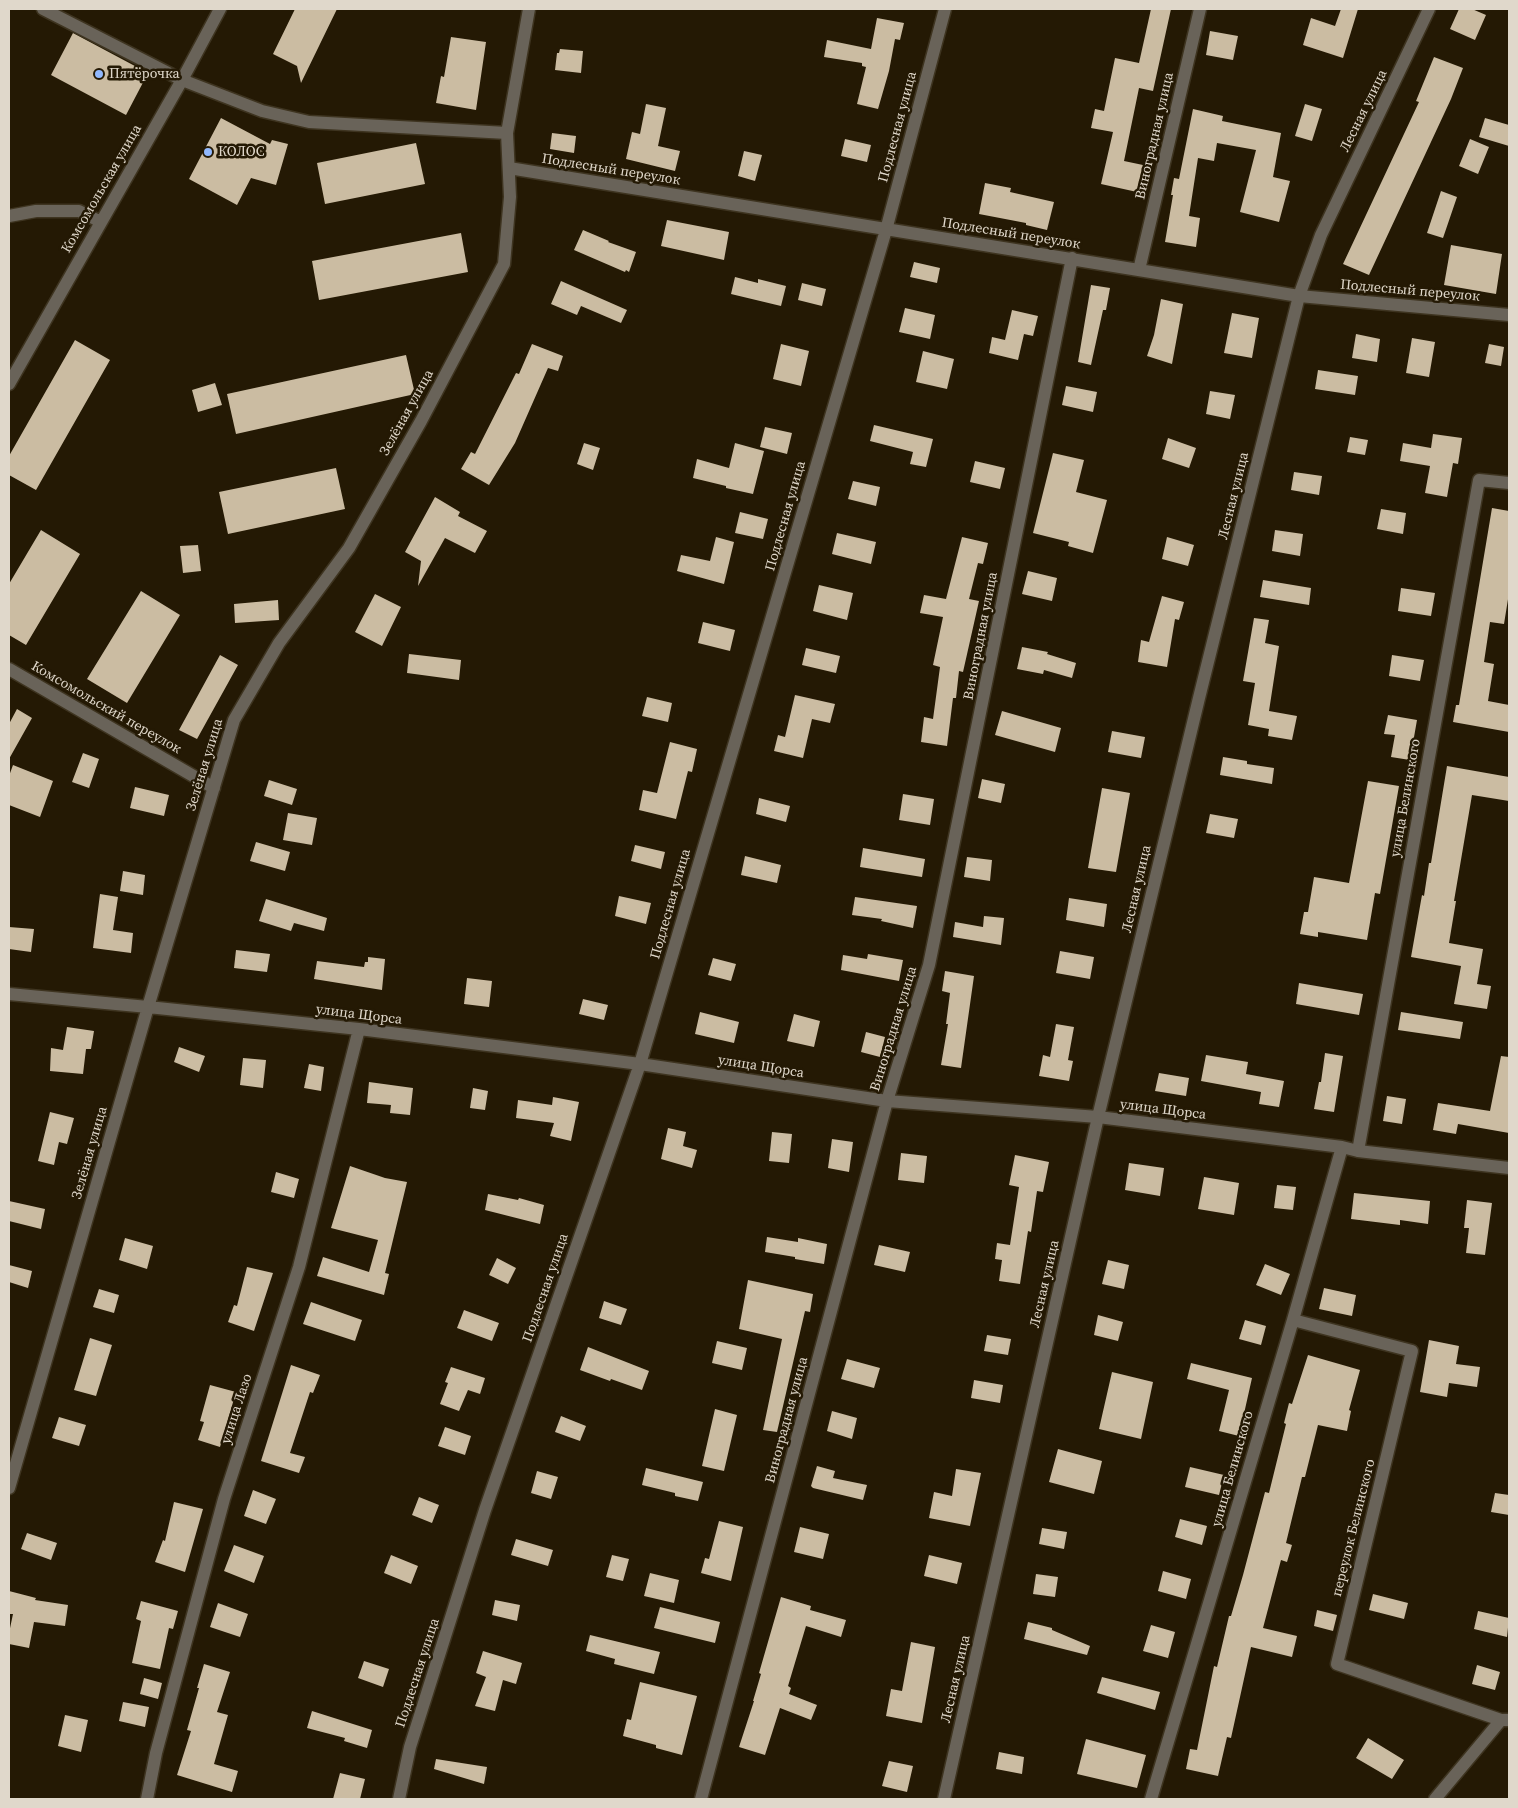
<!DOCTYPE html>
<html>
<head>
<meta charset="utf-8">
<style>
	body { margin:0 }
	#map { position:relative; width:1518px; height:1808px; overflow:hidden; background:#241904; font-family:"Source Serif 4",serif }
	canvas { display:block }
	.frame { position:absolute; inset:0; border:10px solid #e0d8cb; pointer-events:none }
</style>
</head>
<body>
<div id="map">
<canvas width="1518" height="1808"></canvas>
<div class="frame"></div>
</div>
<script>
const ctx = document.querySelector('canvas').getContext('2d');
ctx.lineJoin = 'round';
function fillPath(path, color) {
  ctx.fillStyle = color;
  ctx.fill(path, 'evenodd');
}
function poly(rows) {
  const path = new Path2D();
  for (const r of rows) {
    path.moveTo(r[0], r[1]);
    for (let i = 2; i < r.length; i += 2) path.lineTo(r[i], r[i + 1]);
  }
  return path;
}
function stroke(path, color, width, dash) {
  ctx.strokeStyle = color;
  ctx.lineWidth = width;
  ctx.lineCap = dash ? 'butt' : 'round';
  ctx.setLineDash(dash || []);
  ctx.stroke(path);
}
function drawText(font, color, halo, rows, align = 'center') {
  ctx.font = font + ' "Source Serif 4",serif';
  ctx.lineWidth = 5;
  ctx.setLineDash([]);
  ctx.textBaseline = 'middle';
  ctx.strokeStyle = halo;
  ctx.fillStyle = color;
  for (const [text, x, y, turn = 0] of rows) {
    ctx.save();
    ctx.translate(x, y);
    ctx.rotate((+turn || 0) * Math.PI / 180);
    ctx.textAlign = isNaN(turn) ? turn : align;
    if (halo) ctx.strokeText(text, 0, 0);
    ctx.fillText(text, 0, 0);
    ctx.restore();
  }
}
const building = poly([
	[295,9,337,9,301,83,297,66,273,54],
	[1151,9,1171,9,1153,91,1139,88,1124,161,1143,165,1137,192,1101,184,1113,132,1091,128,1095,109,1104,111,1115,58,1139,63],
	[1341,9,1358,9,1343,58,1303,45,1311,18,1335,26],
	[1459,9,1472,9,1486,15,1475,40,1450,29],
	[877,18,904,23,900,40,895,39,889,71,878,109,857,104,866,67,862,66,862,63,824,57,827,40,871,49],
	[1210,31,1238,36,1233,60,1206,55],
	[73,33,148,73,126,115,51,75],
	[451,37,486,42,476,110,436,103,441,76,444,77],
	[560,49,583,51,581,73,555,70,557,53,559,53],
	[1434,57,1463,68,1451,99,1369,275,1343,264,1419,102,1416,101],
	[646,104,666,108,658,146,680,151,675,171,626,159,632,132,640,134],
	[1305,104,1322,109,1312,141,1295,136],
	[1193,109,1223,116,1222,121,1281,133,1273,177,1290,181,1279,222,1240,212,1256,150,1217,143,1214,161,1198,158,1189,216,1200,218,1196,247,1165,242,1173,195,1171,195,1174,178,1179,179],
	[221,118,270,144,272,140,288,144,276,185,251,178,237,205,189,179],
	[1485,118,1509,125,1509,146,1479,137],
	[552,133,576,136,574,153,550,149],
	[845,139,871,145,867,162,841,156],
	[1470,139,1489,147,1478,174,1459,166],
	[416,143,425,184,325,204,317,163],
	[744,151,762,155,755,181,738,176],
	[985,183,1011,188,1010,192,1054,202,1047,230,1026,225,1026,223,979,214],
	[1441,191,1457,197,1443,238,1427,233],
	[667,220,729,232,724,260,661,246],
	[583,230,609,241,608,242,636,252,629,272,626,270,625,272,574,250],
	[461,233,468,272,319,300,312,261],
	[1451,245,1502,254,1496,294,1444,285],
	[914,262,940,268,937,283,910,277],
	[735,277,758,283,758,279,786,286,781,306,731,294],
	[561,281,627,310,621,323,581,306,577,315,551,304],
	[802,283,826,289,822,306,798,300],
	[1091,285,1110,288,1106,310,1103,310,1091,365,1078,362],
	[1161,299,1183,304,1172,364,1147,356,1154,335],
	[905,308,935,315,930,339,899,332],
	[1012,310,1038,316,1033,336,1024,334,1018,360,989,353,992,337,1005,340],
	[1232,313,1259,318,1252,358,1224,353],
	[1356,334,1380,339,1377,362,1352,358],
	[1412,338,1435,342,1429,377,1406,373],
	[75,340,110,360,36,490,9,475,9,456],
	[532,344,563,356,558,371,548,368,515,443,489,485,461,469,471,452,475,454,516,373,519,374],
	[781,344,809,351,801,386,773,379],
	[1489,344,1504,347,1501,366,1485,363],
	[923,351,954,359,947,389,916,382],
	[406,355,415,394,236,434,227,394],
	[1318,370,1358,376,1355,395,1315,389],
	[215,383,222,405,198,412,192,390],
	[1066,386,1097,392,1093,412,1062,405],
	[1210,391,1235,395,1230,419,1206,414],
	[874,425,933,439,926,467,910,464,913,452,870,441],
	[765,427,792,433,787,454,760,447],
	[1433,434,1462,438,1458,464,1453,463,1447,497,1425,493,1430,466,1400,461,1403,443,1431,448],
	[1350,437,1368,440,1365,455,1347,452],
	[1168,438,1196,448,1189,468,1162,459],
	[584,443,600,448,593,470,577,464],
	[735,443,764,451,753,494,726,488,726,486,693,478,697,459,729,468],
	[1053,453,1084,460,1076,492,1107,500,1093,553,1068,546,1069,542,1033,533],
	[975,461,1005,468,1000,489,970,482],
	[336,468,345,509,228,534,219,492],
	[1294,472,1322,476,1319,495,1291,490],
	[853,481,880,487,876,506,848,499],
	[435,497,460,512,458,516,487,531,475,553,445,538,418,586,421,561,405,552],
	[1492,508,1509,511,1509,593,1504,624,1490,622,1484,662,1494,664,1488,701,1509,705,1509,732,1453,722,1456,705,1459,705],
	[1381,509,1406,513,1403,534,1377,529],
	[740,512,768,519,763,539,735,533],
	[41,530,80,554,26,645,9,635,9,584],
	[1275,530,1303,534,1300,556,1272,551],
	[837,533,876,542,871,564,832,554],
	[716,537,734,542,724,584,677,571,681,555,710,561],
	[962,537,988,543,983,564,978,563,969,599,979,601,963,672,959,671,956,698,953,698,947,746,921,742,924,717,933,719,940,667,933,665,943,617,920,613,924,595,946,599],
	[1167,537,1194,545,1188,566,1162,559],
	[198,545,201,571,183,573,180,546],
	[1028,571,1057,578,1052,601,1022,594],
	[1263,580,1311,588,1309,605,1260,597],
	[819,585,853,593,847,620,813,611],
	[1401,588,1435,593,1431,616,1398,611],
	[141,591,180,615,127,703,87,679],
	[375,594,401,607,382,646,355,632],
	[1162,596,1184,602,1179,620,1175,619,1167,667,1138,662,1141,640,1149,642],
	[278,600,279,620,235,623,234,604],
	[1254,618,1269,620,1265,643,1279,646,1269,711,1297,716,1292,740,1268,736,1269,729,1248,725,1255,683,1243,681],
	[703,622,735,630,730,651,698,643],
	[1022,647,1048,652,1047,654,1076,663,1072,678,1044,670,1043,674,1017,669],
	[806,648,840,656,836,673,802,665],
	[409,654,461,660,459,680,407,673],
	[220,655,238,665,197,739,179,730],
	[1392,655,1424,660,1420,681,1389,676],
	[795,695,835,704,830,723,812,719,803,758,774,751,778,735,785,737],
	[647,697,672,703,668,722,642,716],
	[17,709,32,718,9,759,9,724],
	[1002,711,1061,728,1055,752,995,735],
	[1388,715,1417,720,1410,760,1391,757,1395,735,1384,734],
	[1112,731,1145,737,1141,758,1108,752],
	[670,742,697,749,692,772,688,771,676,819,639,810,643,790,657,793],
	[83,753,99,759,89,788,72,782],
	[1223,757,1247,761,1247,764,1274,768,1272,784,1220,775],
	[13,765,53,781,40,817,9,805,9,776],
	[1447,766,1509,777,1509,801,1472,795,1454,901,1456,901,1449,943,1483,949,1477,984,1491,986,1487,1009,1454,1004,1461,966,1411,957,1422,895,1424,896,1429,863,1431,863],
	[982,779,1005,784,1001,803,978,798],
	[269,780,297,789,292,805,264,796],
	[1368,781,1399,786,1380,894,1375,893,1367,940,1318,932,1318,937,1300,934,1304,912,1308,912,1314,877,1349,883],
	[135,787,169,795,164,816,130,808],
	[1102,788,1130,793,1116,872,1088,868],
	[903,794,934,799,930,825,899,820],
	[759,798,790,806,786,822,756,814],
	[288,813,317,818,312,845,283,840],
	[1210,814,1238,819,1234,838,1206,833],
	[256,842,290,852,285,871,250,861],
	[635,845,665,852,661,869,631,861],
	[863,848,925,859,922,877,860,867],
	[745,856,781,865,777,883,741,875],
	[967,857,992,860,990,881,964,877],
	[123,871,145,875,143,895,120,891],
	[100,894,118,897,113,930,133,933,131,953,93,948],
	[619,896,651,903,646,924,615,916],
	[855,897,917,906,913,928,881,921,882,919,852,915],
	[1069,898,1107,904,1104,927,1066,920],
	[266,899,327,918,324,931,294,923,291,931,259,921],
	[984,916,1004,918,1001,945,953,937,955,922,983,927],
	[9,927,34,929,31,952,9,949],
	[236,950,270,954,267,972,234,968],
	[1060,951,1094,957,1090,979,1056,973],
	[868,954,903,960,899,981,841,970,843,955,867,959],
	[368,957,385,959,382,990,314,979,317,961,364,967,365,962,368,962],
	[713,958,736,964,731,981,708,975],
	[945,971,974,976,961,1068,941,1065,948,1024,946,1024,950,993,942,991],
	[467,978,492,981,489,1007,464,1004],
	[1299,983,1363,994,1359,1015,1296,1004],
	[583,999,608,1005,604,1020,579,1014],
	[700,1012,739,1022,734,1043,695,1034],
	[1401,1012,1463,1022,1460,1039,1398,1030],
	[794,1014,820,1021,814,1047,787,1041],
	[1056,1024,1074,1027,1068,1060,1073,1061,1069,1081,1039,1076,1043,1055,1050,1057],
	[67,1027,94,1031,91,1049,86,1049,83,1074,50,1071,51,1048,63,1050],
	[866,1032,885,1037,880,1057,861,1052],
	[179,1047,205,1056,199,1072,174,1062],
	[1325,1053,1343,1056,1334,1112,1314,1109,1319,1082,1321,1082],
	[1206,1055,1248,1062,1246,1074,1284,1081,1279,1107,1259,1104,1261,1092,1201,1081],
	[1501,1056,1509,1057,1509,1133,1458,1124,1456,1134,1433,1130,1438,1103,1490,1111],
	[243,1058,266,1060,263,1088,240,1085],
	[309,1064,324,1067,321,1091,304,1088],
	[1159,1073,1189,1078,1186,1096,1155,1091],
	[369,1082,413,1088,410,1115,390,1113,391,1105,367,1103],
	[473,1088,488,1091,485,1110,470,1108],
	[1387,1096,1406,1099,1402,1124,1383,1121],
	[553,1097,579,1102,571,1141,550,1136,554,1123,516,1118,518,1100,552,1105],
	[50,1112,74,1118,67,1144,59,1142,54,1165,38,1161],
	[668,1128,686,1132,683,1146,697,1150,692,1168,661,1159],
	[772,1132,792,1134,789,1163,769,1161],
	[832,1139,853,1142,849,1172,828,1168],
	[901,1153,927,1156,924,1183,898,1180],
	[1015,1155,1049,1162,1043,1192,1037,1191,1031,1232,1028,1231,1020,1284,999,1281,1002,1260,995,1259,997,1243,1010,1245,1019,1187,1009,1185],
	[1129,1163,1164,1168,1160,1196,1125,1190],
	[350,1166,385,1178,407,1182,385,1273,389,1274,384,1295,317,1276,323,1257,369,1272,378,1240,331,1228],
	[276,1172,299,1179,294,1198,271,1192],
	[1204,1177,1239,1183,1234,1215,1198,1209],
	[1277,1185,1296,1187,1293,1210,1274,1208],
	[1354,1193,1430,1201,1428,1224,1400,1220,1400,1225,1351,1219],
	[488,1194,518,1200,519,1198,544,1205,540,1224,485,1210],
	[1467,1200,1492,1203,1485,1255,1466,1253,1469,1228,1464,1228],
	[9,1201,45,1209,41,1229,9,1221],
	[767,1237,798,1242,798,1238,827,1244,824,1264,795,1259,795,1257,765,1252],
	[125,1238,153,1246,147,1269,119,1260],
	[879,1245,910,1252,905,1272,874,1265],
	[497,1258,516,1268,508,1284,489,1275],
	[1108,1260,1129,1265,1124,1289,1102,1284],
	[1265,1264,1290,1274,1281,1295,1256,1285],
	[9,1265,32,1271,28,1288,9,1282],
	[247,1267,273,1273,254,1331,228,1322,234,1305,237,1306],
	[748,1280,813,1294,810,1312,805,1311,777,1432,763,1430,782,1339,739,1329],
	[1324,1288,1356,1295,1352,1316,1319,1309],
	[99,1289,119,1295,114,1313,93,1307],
	[604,1301,627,1309,621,1325,599,1318],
	[311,1302,362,1320,355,1341,303,1324],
	[464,1310,499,1323,492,1341,457,1328],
	[1098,1315,1123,1322,1118,1341,1094,1335],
	[1245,1320,1266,1326,1261,1345,1239,1339],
	[987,1335,1011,1339,1008,1355,984,1351],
	[90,1338,112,1345,96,1396,74,1390],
	[1429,1340,1459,1346,1456,1364,1480,1367,1477,1387,1449,1383,1447,1397,1420,1392],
	[717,1341,747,1348,742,1370,712,1363],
	[588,1347,649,1371,642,1390,611,1379,610,1381,580,1370],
	[1308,1355,1360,1370,1349,1410,1351,1411,1347,1431,1318,1425,1305,1477,1302,1477,1286,1543,1292,1545,1287,1562,1281,1560,1263,1628,1297,1636,1292,1657,1251,1647,1231,1738,1227,1737,1218,1776,1186,1769,1190,1749,1197,1750,1214,1666,1217,1667,1229,1616,1231,1616,1243,1575,1265,1492,1269,1493,1286,1424,1284,1423,1289,1403,1292,1404],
	[847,1359,880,1368,874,1388,841,1379],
	[1191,1363,1252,1378,1239,1436,1219,1431,1229,1390,1187,1379],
	[291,1365,320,1375,313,1393,310,1392,290,1453,305,1457,299,1473,261,1461],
	[451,1367,485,1378,480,1394,468,1390,459,1411,440,1404,448,1383,445,1382],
	[1112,1372,1153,1382,1141,1439,1099,1429],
	[974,1380,1003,1385,1000,1403,971,1398],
	[210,1385,236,1392,220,1447,198,1440,204,1422,200,1421],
	[715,1409,737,1415,724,1471,702,1466],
	[832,1411,857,1418,852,1439,827,1431],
	[561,1416,586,1426,580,1441,555,1432],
	[59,1417,86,1425,79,1446,52,1438],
	[445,1427,471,1436,465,1455,438,1446],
	[1058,1449,1102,1461,1094,1494,1049,1482],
	[817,1466,835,1471,833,1478,867,1485,863,1500,813,1488,811,1486],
	[1190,1467,1224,1475,1219,1495,1185,1487],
	[646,1468,703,1482,698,1501,675,1496,675,1493,642,1485],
	[956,1469,981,1473,970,1526,929,1518,934,1492,952,1496],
	[537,1471,558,1477,551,1499,531,1493],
	[253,1490,276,1499,266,1524,244,1516],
	[1495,1493,1509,1495,1509,1515,1491,1512],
	[419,1497,439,1505,432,1523,412,1515],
	[174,1502,203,1509,185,1572,155,1562,163,1540,165,1541],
	[1180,1519,1207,1526,1202,1545,1175,1537],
	[719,1521,743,1527,731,1581,701,1573,705,1558,709,1559],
	[800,1527,829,1534,823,1559,794,1552],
	[1042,1528,1067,1532,1064,1549,1039,1544],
	[27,1533,57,1543,51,1560,21,1549],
	[516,1539,553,1550,548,1566,511,1555],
	[234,1545,264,1556,254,1583,224,1571],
	[391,1555,418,1566,411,1584,384,1573],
	[612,1555,629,1559,623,1581,606,1577],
	[929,1555,962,1563,957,1584,924,1576],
	[1163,1571,1191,1579,1186,1599,1158,1591],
	[650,1573,679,1580,674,1603,644,1596],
	[1036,1574,1058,1577,1055,1597,1033,1594],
	[9,1591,36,1598,35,1600,68,1605,65,1626,34,1622,29,1648,9,1644,9,1633,13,1614,9,1614],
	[1373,1594,1408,1603,1404,1619,1369,1610],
	[781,1597,811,1606,810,1610,846,1620,841,1637,806,1626,788,1686,791,1688,789,1694,817,1705,811,1720,780,1708,765,1755,739,1747,754,1701,753,1701,761,1674,759,1673],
	[495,1600,520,1605,517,1621,492,1615],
	[141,1601,178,1611,173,1629,169,1628,160,1669,132,1663,141,1621,136,1619],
	[218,1603,248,1614,240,1637,210,1627],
	[660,1607,720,1622,715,1643,654,1628],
	[1317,1610,1337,1615,1333,1631,1314,1626],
	[1478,1611,1509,1618,1507,1637,1474,1629],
	[1028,1622,1052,1628,1052,1630,1090,1646,1087,1655,1024,1639],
	[1151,1625,1175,1632,1168,1658,1143,1651],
	[590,1635,660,1652,654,1674,614,1664,615,1659,586,1651],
	[911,1642,935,1647,922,1723,886,1716,891,1689,902,1691],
	[483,1651,522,1663,516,1684,503,1680,495,1711,475,1706,486,1677,476,1673],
	[364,1661,389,1669,383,1687,358,1678],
	[204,1664,230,1672,217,1712,228,1715,214,1764,238,1771,232,1792,177,1775,191,1731,187,1730,199,1688,197,1688],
	[1477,1665,1500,1672,1495,1690,1472,1684],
	[1102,1677,1160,1692,1155,1710,1097,1693],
	[144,1678,162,1683,158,1699,140,1694],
	[640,1682,697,1696,682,1755,656,1748,656,1745,623,1736,627,1719,631,1720],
	[123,1702,149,1707,145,1727,119,1721],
	[312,1711,372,1730,367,1748,344,1741,345,1738,307,1728],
	[65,1715,88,1720,81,1752,58,1746],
	[1368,1738,1404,1760,1392,1779,1356,1758],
	[1086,1739,1146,1755,1137,1788,1077,1774],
	[999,1752,1024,1757,1022,1774,996,1769],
	[436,1759,487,1767,484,1784,434,1769],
	[889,1761,913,1766,907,1792,882,1786],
	[340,1773,365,1779,360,1799,333,1799]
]);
const minor = poly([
	[43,9,182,80,262,111,309,122,507,133],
	[509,168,1299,296,1509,315],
	[9,216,36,211,79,211,101,222],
	[1139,270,1200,9],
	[9,384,182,80,220,9],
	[9,669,214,788],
	[9,994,148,1007,359,1029,640,1064,887,1101,1098,1117,1342,1147,1358,1151,1509,1168],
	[1358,1151,1479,480,1509,483],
	[1293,1320,1412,1351,1337,1664,1501,1720,1509,1720],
	[9,1488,148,1007,234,720,279,643,349,548,421,421,504,264,510,197,507,133,529,9],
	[147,1799,156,1753,224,1499,299,1267,359,1029],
	[399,1799,410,1747,485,1510,640,1064,886,230,945,9],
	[701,1799,887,1101,929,965,1072,258],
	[944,1799,1098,1117,1199,698,1299,296,1321,235,1429,9],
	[1151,1799,1293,1320,1342,1147],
	[1435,1799,1501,1720]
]);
const markers = [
	[99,74,5,"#91b8fd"],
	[208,152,5,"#91b8fd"]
];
const poiNames = [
	["Пятёрочка",109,74],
	["КОЛОС",218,152]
];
const streetNames = [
	["Лесная улица",1364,111,-64],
	["Подлесная улица",898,127,-75],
	["Виноградная улица",1155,136,-77],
	["Подлесный переулок",611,170,9],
	["Комсомольская улица",102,189,-60],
	["Подлесный переулок",1011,234,9],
	["Подлесный переулок",1410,291,5],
	["Зелёная улица",407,413,-61],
	["Лесная улица",1234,496,-76],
	["Подлесная улица",786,516,-74],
	["Виноградная улица",981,636,-79],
	["Комсомольский переулок",106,708,30],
	["Зелёная улица",205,765,-73],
	["улица Белинского",1406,798,-80],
	["Лесная улица",1137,889,-77],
	["Подлесная улица",671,904,-74],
	["улица Щорса",359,1015,7],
	["Виноградная улица",894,1029,-73],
	["улица Щорса",761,1067,9],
	["улица Щорса",1163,1110,7],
	["Зелёная улица",90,1153,-74],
	["Лесная улица",1045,1284,-77],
	["Подлесная улица",546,1288,-71],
	["улица Лазо",237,1409,-72],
	["Виноградная улица",787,1420,-75],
	["улица Белинского",1233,1469,-74],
	["переулок Белинского",1354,1528,-76],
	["Подлесная улица",418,1673,-72],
	["Лесная улица",956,1679,-77]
];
fillPath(building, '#cbbca2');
stroke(minor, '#3e3420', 15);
stroke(minor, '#696359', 12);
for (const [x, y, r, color] of markers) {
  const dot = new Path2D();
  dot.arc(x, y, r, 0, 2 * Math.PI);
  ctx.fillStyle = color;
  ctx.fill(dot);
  stroke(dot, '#241904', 2);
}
drawText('14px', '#e0d8cb', '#241904', poiNames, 'left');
drawText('14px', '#e0d8cb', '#241904', streetNames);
</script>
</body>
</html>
